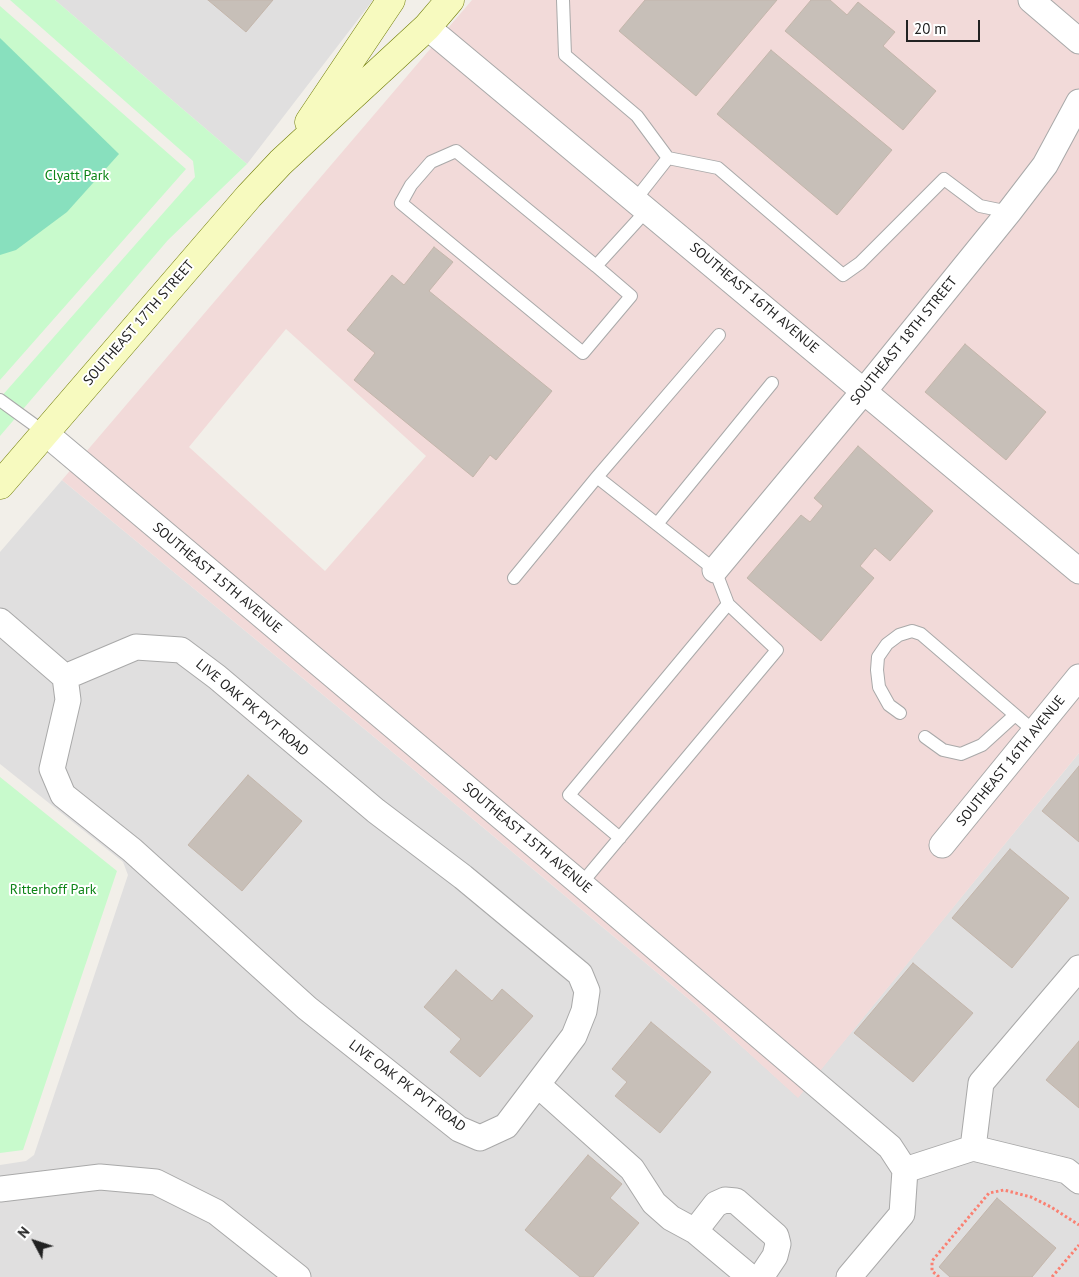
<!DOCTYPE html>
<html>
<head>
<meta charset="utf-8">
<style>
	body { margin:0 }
	#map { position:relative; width:1079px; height:1277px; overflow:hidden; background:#f2efe9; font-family:"PT Sans",sans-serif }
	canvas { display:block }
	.north { position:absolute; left:10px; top:1217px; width:50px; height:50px; -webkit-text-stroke:4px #fff; paint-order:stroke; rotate:310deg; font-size:14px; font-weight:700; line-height:20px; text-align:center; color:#222 }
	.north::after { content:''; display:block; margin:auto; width:18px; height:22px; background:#222; clip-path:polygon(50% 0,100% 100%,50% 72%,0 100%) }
	.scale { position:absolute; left:906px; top:20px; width:74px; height:22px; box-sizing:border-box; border:2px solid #222; border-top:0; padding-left:6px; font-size:15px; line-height:18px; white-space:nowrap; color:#222; -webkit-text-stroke:4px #fff; paint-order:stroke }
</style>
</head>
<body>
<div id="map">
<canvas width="1079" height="1277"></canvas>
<div class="north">N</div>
<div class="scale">20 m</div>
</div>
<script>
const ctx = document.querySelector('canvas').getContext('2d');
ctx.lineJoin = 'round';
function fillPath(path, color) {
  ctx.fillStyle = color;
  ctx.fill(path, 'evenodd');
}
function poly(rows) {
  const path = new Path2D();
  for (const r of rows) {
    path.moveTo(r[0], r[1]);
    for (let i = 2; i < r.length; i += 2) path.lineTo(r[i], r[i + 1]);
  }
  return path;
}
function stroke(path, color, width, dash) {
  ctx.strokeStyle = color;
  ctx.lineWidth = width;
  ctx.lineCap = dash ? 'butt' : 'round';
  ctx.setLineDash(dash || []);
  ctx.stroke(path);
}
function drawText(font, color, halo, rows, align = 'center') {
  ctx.font = font + ' "PT Sans",sans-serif';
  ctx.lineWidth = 4;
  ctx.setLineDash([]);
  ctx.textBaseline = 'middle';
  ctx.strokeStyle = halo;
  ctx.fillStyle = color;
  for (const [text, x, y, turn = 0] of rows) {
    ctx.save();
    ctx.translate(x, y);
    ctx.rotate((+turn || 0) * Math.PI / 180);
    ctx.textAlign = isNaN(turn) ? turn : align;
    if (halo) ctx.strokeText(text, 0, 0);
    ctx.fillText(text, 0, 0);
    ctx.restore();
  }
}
const residential = poly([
	[55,0,373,0,247,164],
	[62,480,407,764,696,1005,798,1097,1079,753,1079,1277,0,1277,0,1165,26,1161,34,1155,128,875,123,862,0,764,0,552]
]);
const commercial = poly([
	[472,0,1079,0,1079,753,798,1098,696,1005,407,764,62,480],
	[286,329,426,456,325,571,189,447]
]);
const park = poly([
	[10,0,55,0,247,164,168,240,0,436,0,398,195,177,193,161],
	[0,6,186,169,0,380],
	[0,777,117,871,23,1150,0,1153]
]);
const pitch = poly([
	[0,38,119,154,67,212,16,250,0,255]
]);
const building = poly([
	[208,0,273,0,246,32,208,0],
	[645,0,777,0,696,96,619,31,645,0],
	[811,0,830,0,847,15,858,2,895,32,883,46,936,91,903,130,785,31,811,0],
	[771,50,892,150,837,215,717,114,771,50],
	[434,247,453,262,429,291,552,391,496,460,490,455,473,477,354,380,375,353,347,330,392,275,404,285,434,247],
	[965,344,1046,412,1006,460,925,392,965,344],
	[858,446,933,511,890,561,875,548,860,566,874,578,821,641,747,578,801,515,810,522,823,506,814,498,858,446],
	[1079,766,1079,842,1042,811,1079,766],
	[248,775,302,821,242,891,188,845,248,775],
	[1010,849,1069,898,1012,968,952,918,1010,849],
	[913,963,973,1013,913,1082,854,1033,913,963],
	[456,970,492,1001,502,989,533,1016,480,1077,450,1052,461,1039,424,1007,456,970],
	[651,1022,711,1072,660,1133,615,1096,627,1082,612,1069,651,1022],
	[1079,1041,1079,1108,1046,1080,1079,1041],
	[588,1155,622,1184,610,1198,639,1223,593,1277,580,1277,525,1230,588,1155],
	[997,1198,1056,1248,1032,1277,950,1277,939,1267,997,1198]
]);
const path = poly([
	[939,1277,932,1271,932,1261,989,1193,1004,1190,1031,1197,1051,1207,1079,1225],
	[1052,1277,1079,1245]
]);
const service = poly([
	[563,0,565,55,637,116,668,158],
	[635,200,668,158,718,168,843,275,860,263,944,179,980,206,1009,212],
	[596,266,456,151,431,162,411,185,401,203,583,353,631,296,596,266,647,210],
	[0,400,44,432],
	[657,524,772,383],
	[514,578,597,477,719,335],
	[900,713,889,705,879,687,877,670,878,657,887,644,899,635,912,631,921,634,1035,732],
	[925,737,943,750,961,754,982,745,1015,715],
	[620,838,569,795,728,604],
	[581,884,777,650,728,604,715,570,597,477]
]);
const minor = poly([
	[1031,0,1079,41],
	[427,27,1079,571],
	[44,432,581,884,890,1147,905,1170,902,1214,849,1277],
	[715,570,864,391,1009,212,1045,165,1079,102],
	[0,621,65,677,68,700,52,769,63,795,132,850,307,1008,459,1129,480,1138,506,1126,574,1036,584,1011,587,991,580,974,463,877,376,811,217,677,181,650,136,647,65,677],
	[942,845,1079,677],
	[538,1085,632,1169,654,1203,671,1218,695,1231,750,1277],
	[973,1148,981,1083,1079,968],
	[905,1170,973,1148,1067,1171,1079,1181],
	[0,1189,100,1177,156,1182,216,1212,298,1277],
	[695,1231,716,1204,725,1200,736,1201,776,1236,778,1244,775,1256,761,1277]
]);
const secondary = poly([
	[309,122,391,0],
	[0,485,249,196,281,162,427,27,450,0]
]);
const parkNames = [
	["Clyatt Park",77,176],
	["Ritterhoff Park",53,890]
];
const streetNames = [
	["SOUTHEAST 16TH AVENUE",754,298,40],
	["SOUTHEAST 17TH STREET",139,323,-49],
	["SOUTHEAST 18TH STREET",904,341,-51],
	["SOUTHEAST 15TH AVENUE",217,578,40],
	["LIVE OAK PK PVT ROAD",252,708,40],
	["SOUTHEAST 16TH AVENUE",1011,761,-51],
	["SOUTHEAST 15TH AVENUE",527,838,40],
	["LIVE OAK PK PVT ROAD",407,1086,37]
];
fillPath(residential, '#e0dfdf');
fillPath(commercial, '#f2dad9');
fillPath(park, '#c8facc');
fillPath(pitch, '#88e0be');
fillPath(building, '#c7bfb8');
stroke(building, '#c4b6ab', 1);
stroke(service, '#a9a9a9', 14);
stroke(minor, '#a9a9a9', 27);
stroke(secondary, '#707d05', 29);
stroke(path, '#fa8072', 3, [2.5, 2.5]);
stroke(service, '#fff', 12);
stroke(minor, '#fff', 25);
stroke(secondary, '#f7fabf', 28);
drawText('14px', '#0c8416', '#fff', parkNames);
drawText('14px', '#222', '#fff', streetNames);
</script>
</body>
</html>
